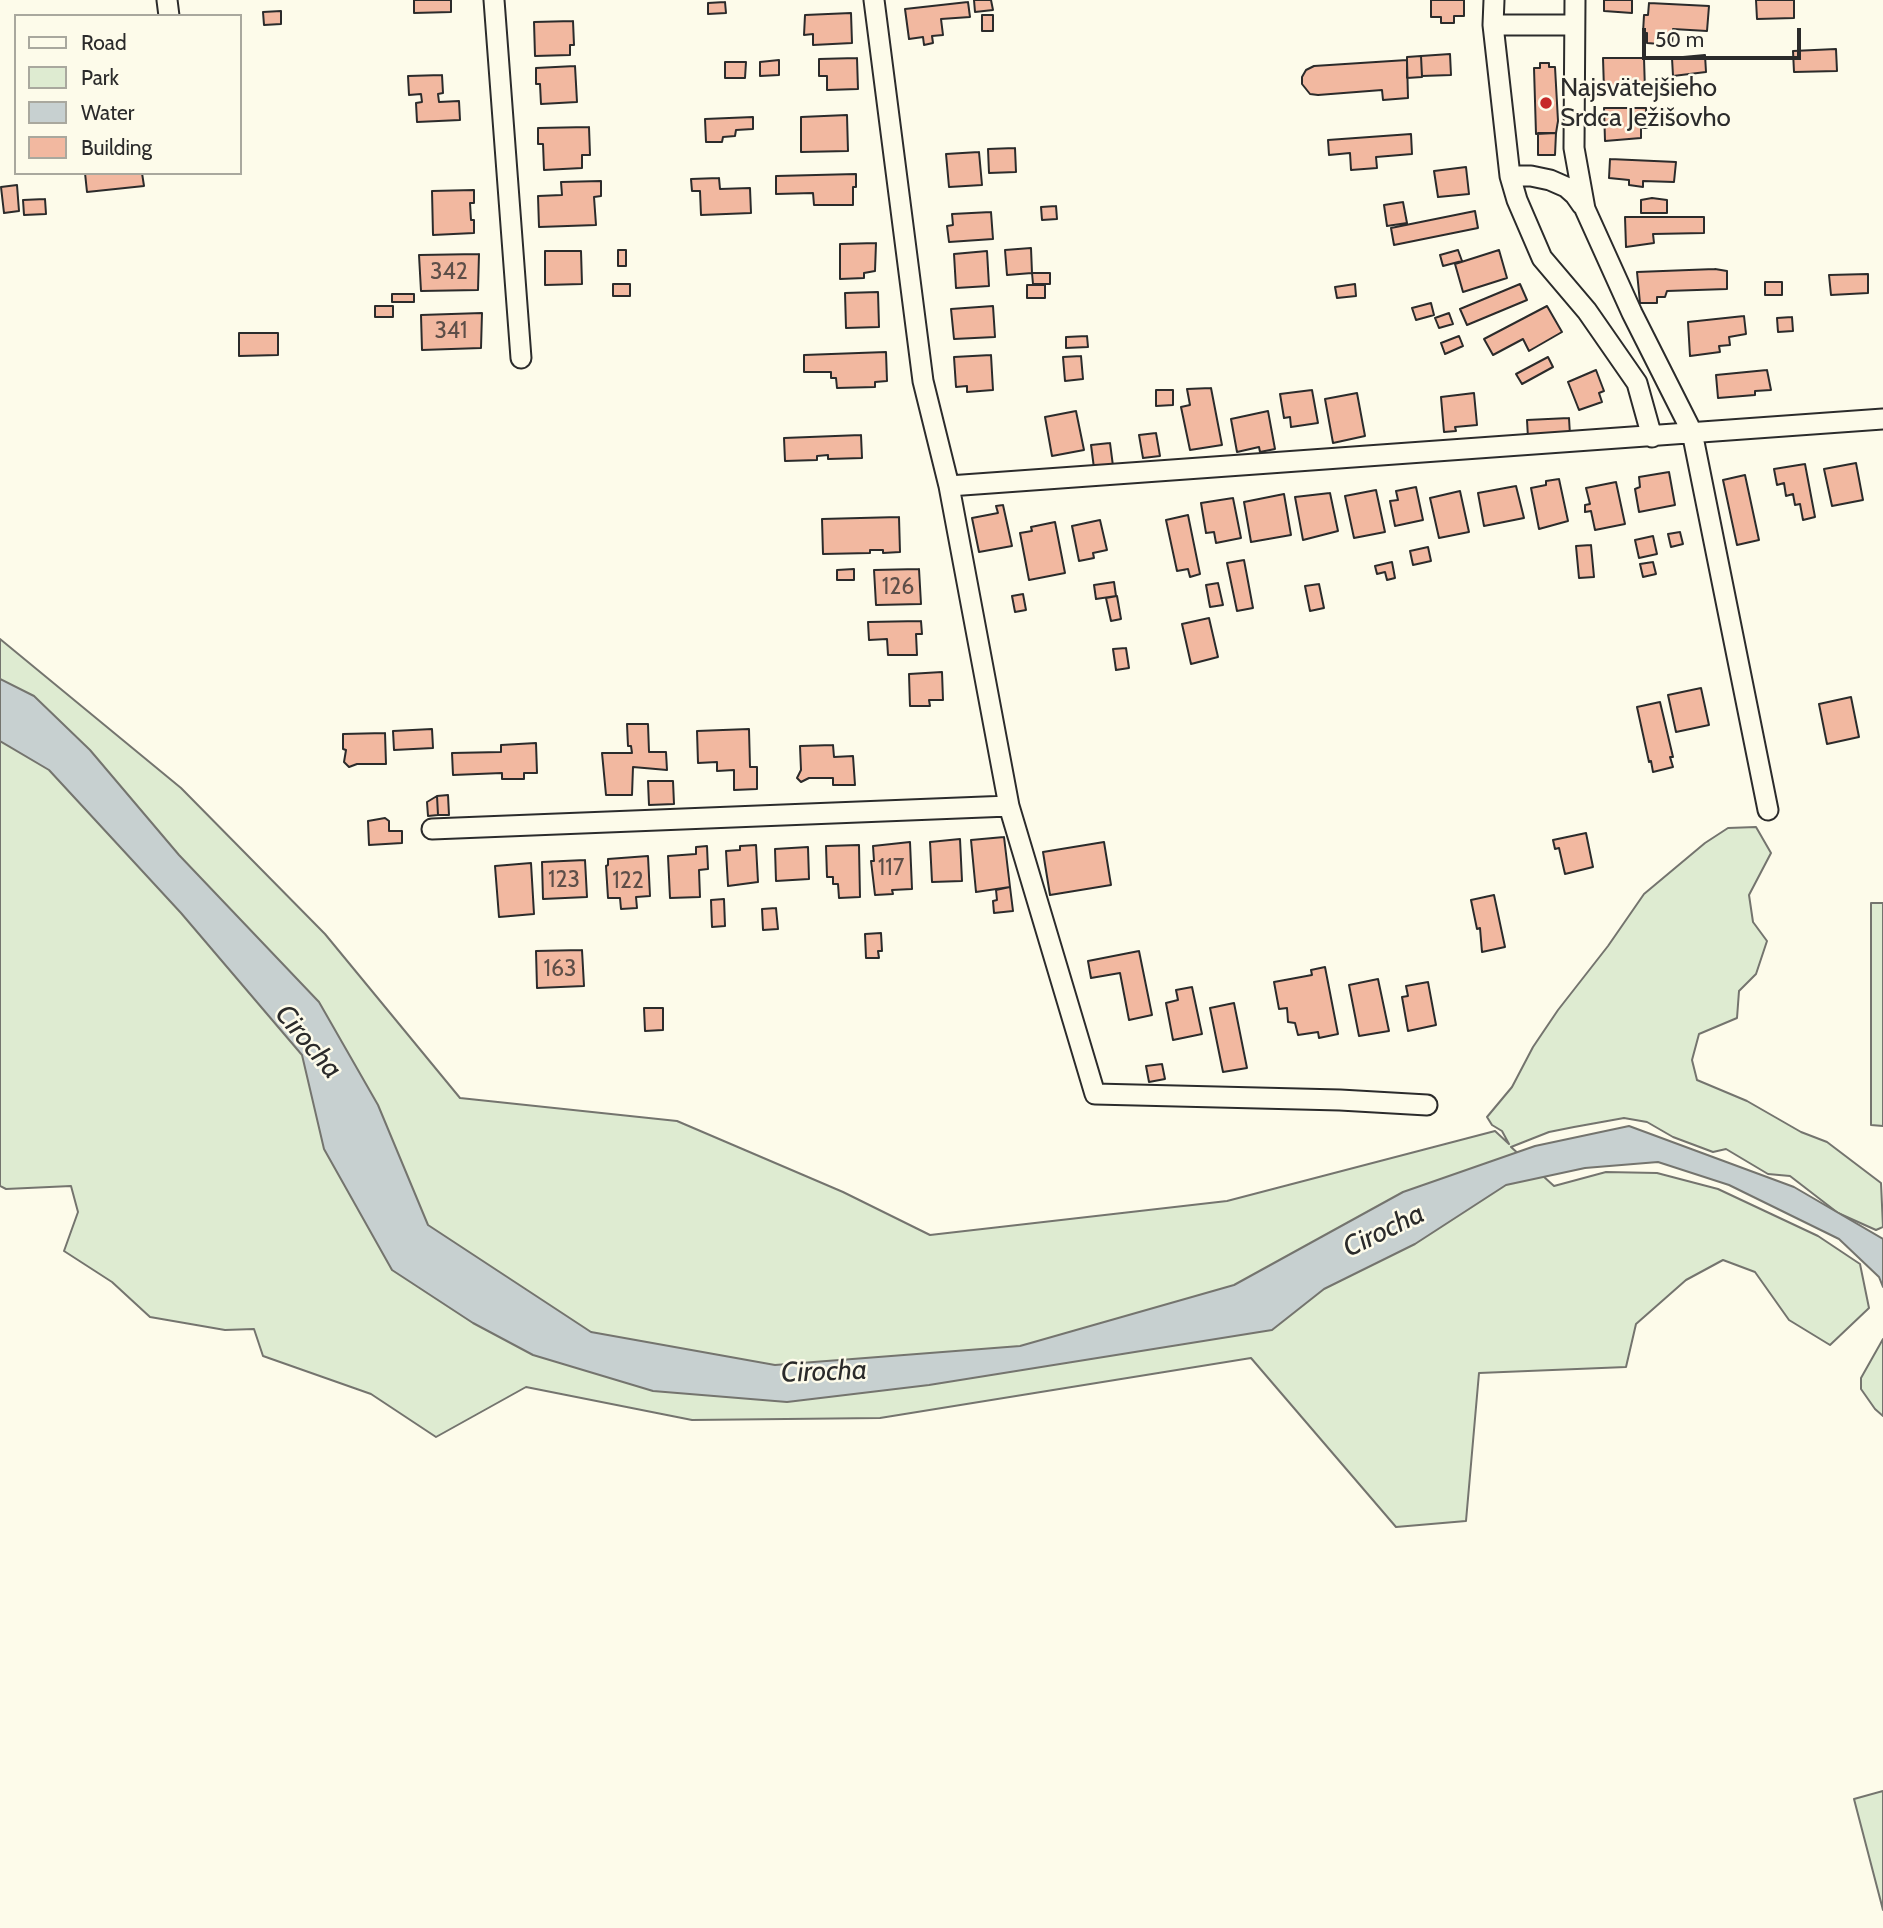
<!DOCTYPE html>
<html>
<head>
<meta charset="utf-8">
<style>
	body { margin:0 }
	#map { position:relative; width:1883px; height:1928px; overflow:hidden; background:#fdfbea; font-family:Cabin,sans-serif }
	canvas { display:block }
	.legend { position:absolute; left:14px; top:14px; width:228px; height:161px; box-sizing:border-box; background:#fdfbea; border:2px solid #a9a89e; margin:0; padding:9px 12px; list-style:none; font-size:21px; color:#2b2b2b }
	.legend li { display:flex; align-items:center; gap:14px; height:35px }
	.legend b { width:35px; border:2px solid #a9a89e }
	.scale { position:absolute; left:1642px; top:28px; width:159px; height:32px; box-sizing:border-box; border:4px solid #2b2b2b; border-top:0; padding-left:9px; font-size:21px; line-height:24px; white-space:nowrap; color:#2b2b2b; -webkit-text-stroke:5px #fdfbea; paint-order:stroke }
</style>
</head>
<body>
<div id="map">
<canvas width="1883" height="1928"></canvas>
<ul class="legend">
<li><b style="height:9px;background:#fdfbea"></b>Road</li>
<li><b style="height:19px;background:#deebd1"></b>Park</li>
<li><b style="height:19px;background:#c7d0d0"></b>Water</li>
<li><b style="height:19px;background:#f2b8a0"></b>Building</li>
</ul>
<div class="scale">50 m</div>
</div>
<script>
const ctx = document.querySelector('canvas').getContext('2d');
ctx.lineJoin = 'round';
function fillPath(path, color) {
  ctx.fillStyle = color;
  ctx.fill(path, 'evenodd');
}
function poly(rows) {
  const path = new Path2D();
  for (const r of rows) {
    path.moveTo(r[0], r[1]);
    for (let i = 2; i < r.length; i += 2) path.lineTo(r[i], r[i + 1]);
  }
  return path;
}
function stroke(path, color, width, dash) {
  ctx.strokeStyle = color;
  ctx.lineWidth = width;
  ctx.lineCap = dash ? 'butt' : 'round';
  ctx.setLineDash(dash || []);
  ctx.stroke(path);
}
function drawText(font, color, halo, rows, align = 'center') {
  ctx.font = font + ' Cabin,sans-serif';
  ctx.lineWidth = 5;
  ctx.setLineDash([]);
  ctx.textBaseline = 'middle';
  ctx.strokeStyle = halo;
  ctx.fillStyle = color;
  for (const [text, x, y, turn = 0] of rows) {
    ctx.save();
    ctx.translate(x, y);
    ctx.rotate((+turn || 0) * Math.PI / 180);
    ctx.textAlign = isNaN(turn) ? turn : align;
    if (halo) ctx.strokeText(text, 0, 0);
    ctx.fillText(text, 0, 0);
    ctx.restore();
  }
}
const green = poly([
	[0,639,181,788,325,934,460,1098,677,1121,843,1192,930,1235,1227,1201,1495,1131,1509,1144,1502,1131,1492,1125,1487,1117,1512,1087,1533,1047,1558,1010,1608,946,1644,894,1705,843,1728,828,1756,827,1771,853,1749,895,1753,922,1767,941,1756,974,1739,991,1737,1018,1699,1034,1692,1060,1697,1080,1747,1101,1801,1132,1827,1142,1881,1183,1883,1227,1876,1230,1838,1213,1790,1176,1768,1174,1726,1149,1713,1152,1673,1137,1647,1122,1624,1118,1574,1127,1549,1132,1511,1147,1554,1186,1606,1172,1657,1173,1718,1189,1818,1236,1860,1264,1869,1308,1830,1345,1789,1320,1755,1272,1723,1260,1686,1280,1636,1324,1626,1367,1479,1373,1466,1521,1396,1527,1251,1358,880,1418,692,1420,526,1387,436,1437,371,1394,263,1356,254,1329,225,1330,150,1317,112,1282,64,1251,78,1212,71,1186,6,1189,0,1186,0,639],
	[1871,903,1883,903,1883,1126,1871,1125,1871,903],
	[1883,1339,1883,1416,1875,1409,1861,1389,1861,1378,1883,1339],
	[1883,1791,1883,1910,1854,1799,1883,1791]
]);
const water = poly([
	[0,679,34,696,90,750,179,855,319,1002,378,1105,428,1225,591,1332,775,1365,1020,1346,1234,1285,1403,1192,1535,1146,1629,1126,1794,1187,1883,1239,1883,1287,1879,1277,1839,1239,1729,1185,1658,1162,1585,1168,1506,1185,1415,1244,1324,1289,1272,1330,929,1385,787,1402,653,1391,533,1355,473,1323,392,1270,324,1149,302,1055,181,913,49,770,0,741,0,679]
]);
const building = poly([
	[414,0,451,0,451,12,414,13,414,0],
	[974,0,991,0,993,10,975,12,974,0],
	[1431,0,1464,0,1464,16,1454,16,1454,23,1441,23,1441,17,1431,17,1431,0],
	[1604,0,1632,0,1632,13,1604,11,1604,0],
	[1756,0,1794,0,1794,18,1757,19,1756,0],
	[725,2,726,13,708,14,708,3,725,2],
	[968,2,970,17,941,19,943,35,932,36,933,43,924,45,923,37,909,39,905,9,968,2],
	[1649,3,1709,6,1707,31,1673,29,1672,45,1647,43,1647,33,1643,33,1644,15,1648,15,1649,3],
	[281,11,281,24,264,25,263,12,281,11],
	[851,13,852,43,813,45,813,34,804,35,805,15,851,13],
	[982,15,993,15,993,31,982,31,982,15],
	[573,21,574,45,570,45,570,55,535,56,534,22,573,21],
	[1836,49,1837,71,1794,72,1793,51,1836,49],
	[1450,54,1451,75,1422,76,1421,56,1450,54],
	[1705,55,1706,72,1673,76,1672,58,1705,55],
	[1421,56,1422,77,1407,78,1407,57,1421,56],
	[857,58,858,89,827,90,827,76,819,76,819,59,857,58],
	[1603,58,1644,58,1645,91,1604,90,1603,58],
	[779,60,779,75,760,76,760,62,779,60],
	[1407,60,1408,98,1383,100,1382,90,1318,95,1310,94,1302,84,1302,77,1306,70,1314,66,1407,60],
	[725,62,746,62,745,78,725,78,725,62],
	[1540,63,1549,63,1549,67,1555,67,1558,121,1556,133,1536,134,1534,68,1540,68,1540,63],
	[575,66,577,102,541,104,540,84,536,84,536,68,575,66],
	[442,75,443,93,438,94,439,102,459,101,460,120,417,122,416,103,422,102,421,94,409,95,408,76,442,75],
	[1604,108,1646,108,1647,128,1641,128,1641,138,1605,141,1604,108],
	[847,115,848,151,801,152,801,117,847,115],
	[753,117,753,129,736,130,735,136,723,137,722,142,706,142,705,119,753,117],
	[589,127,590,155,582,155,582,168,544,170,543,144,538,144,538,128,589,127],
	[1538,133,1556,133,1555,155,1538,155,1538,133],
	[1411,134,1412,154,1376,157,1377,168,1351,170,1350,153,1329,155,1328,140,1411,134],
	[1015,148,1016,172,989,173,988,149,1015,148],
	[979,152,982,185,949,187,946,154,979,152],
	[1610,159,1676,162,1674,182,1643,181,1643,187,1629,185,1629,180,1609,178,1610,159],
	[1466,167,1469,194,1438,197,1434,171,1466,167],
	[85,173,142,173,144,186,87,192,85,173],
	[856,174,856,187,853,187,853,205,814,205,813,193,776,194,776,176,856,174],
	[719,178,720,189,750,188,751,213,701,215,700,191,692,191,691,179,719,178],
	[601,181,601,196,594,197,596,225,539,227,538,196,562,195,561,182,601,181],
	[17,185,19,211,4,213,1,187,17,185],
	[474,190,474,203,470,203,471,220,474,220,474,233,433,235,432,191,474,190],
	[1652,198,1667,200,1667,213,1641,213,1641,200,1652,198],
	[45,199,46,214,24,215,23,200,45,199],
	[1403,202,1407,223,1387,226,1384,205,1403,202],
	[1056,206,1057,219,1042,220,1041,207,1056,206],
	[1475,211,1478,228,1394,245,1391,228,1475,211],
	[991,212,993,239,949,242,947,226,953,225,952,214,991,212],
	[1625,217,1704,217,1704,233,1653,234,1654,243,1626,247,1625,217],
	[876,243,875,271,864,273,864,278,840,279,840,244,876,243],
	[1031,248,1032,273,1007,275,1005,250,1031,248],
	[618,250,626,250,626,266,618,266,618,250],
	[1458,250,1462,261,1443,266,1440,255,1458,250],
	[1499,250,1507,278,1463,292,1455,264,1499,250],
	[545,251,581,251,582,284,545,285,545,251],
	[987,251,989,286,956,288,954,254,987,251],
	[479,254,478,290,421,291,419,255,479,254],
	[1715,269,1727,271,1727,289,1667,291,1665,297,1657,297,1657,303,1640,303,1637,272,1715,269],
	[1032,273,1050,273,1050,284,1033,284,1032,273],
	[1868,274,1868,293,1831,295,1829,275,1868,274],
	[1765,282,1782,282,1782,295,1765,295,1765,282],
	[613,284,630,284,630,296,613,296,613,284],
	[1355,284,1356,296,1337,298,1335,287,1355,284],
	[1520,284,1527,300,1467,325,1460,309,1520,284],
	[1027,285,1045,285,1045,298,1027,298,1027,285],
	[878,292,879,327,846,328,845,293,878,292],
	[392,294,414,294,414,302,392,302,392,294],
	[1431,303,1434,315,1416,320,1412,308,1431,303],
	[375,306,393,306,393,317,375,317,375,306],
	[993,306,995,337,954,339,951,309,993,306],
	[1547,306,1562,332,1529,351,1523,339,1493,355,1484,339,1547,306],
	[482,313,481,348,422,350,421,315,482,313],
	[1449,313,1453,324,1439,328,1435,318,1449,313],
	[1744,316,1746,334,1729,337,1730,345,1719,346,1720,352,1690,356,1688,322,1744,316],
	[1792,317,1793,331,1778,332,1777,318,1792,317],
	[239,333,278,333,278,355,239,356,239,333],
	[1087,336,1088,347,1066,348,1066,337,1087,336],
	[1459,336,1463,346,1445,354,1441,343,1459,336],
	[886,352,887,381,875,382,875,387,837,388,836,378,831,378,831,372,804,372,804,355,886,352],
	[991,355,993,390,967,392,967,386,956,387,954,357,991,355],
	[1081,356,1083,379,1065,381,1063,357,1081,356],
	[1548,357,1553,367,1522,384,1516,374,1548,357],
	[1596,370,1604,391,1599,393,1602,402,1579,410,1568,382,1596,370],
	[1767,370,1771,390,1755,391,1755,395,1718,398,1716,375,1767,370],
	[1211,388,1222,445,1190,450,1181,407,1190,405,1187,389,1211,388],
	[1156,390,1173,390,1173,405,1156,406,1156,390],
	[1312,390,1318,423,1291,427,1290,417,1284,418,1280,394,1312,390],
	[1357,393,1365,436,1333,443,1325,399,1357,393],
	[1474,393,1477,425,1455,427,1456,431,1444,432,1441,397,1474,393],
	[1076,411,1084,450,1052,456,1045,417,1076,411],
	[1268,411,1275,449,1260,452,1259,447,1237,452,1231,419,1268,411],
	[1569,418,1570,435,1528,438,1527,420,1569,418],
	[1156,433,1160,456,1143,458,1139,435,1156,433],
	[861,435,862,458,828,459,828,455,817,456,817,460,785,461,784,438,861,435],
	[1110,443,1113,466,1094,468,1091,445,1110,443],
	[1856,463,1863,500,1832,506,1824,469,1856,463],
	[1805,464,1815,517,1803,520,1800,504,1795,505,1793,494,1786,496,1784,483,1777,485,1774,469,1805,464],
	[1669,472,1675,505,1639,512,1635,489,1640,487,1639,477,1669,472],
	[1745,475,1759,540,1737,545,1723,480,1745,475],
	[1559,479,1568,521,1539,529,1531,488,1546,485,1546,481,1559,479],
	[1616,482,1625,524,1595,530,1591,511,1585,512,1585,505,1590,504,1586,488,1616,482],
	[1516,486,1524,518,1484,526,1478,493,1516,486],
	[1416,487,1423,520,1395,526,1390,501,1398,500,1396,491,1416,487],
	[1376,490,1385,532,1354,538,1345,496,1376,490],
	[1460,491,1469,532,1439,538,1430,498,1460,491],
	[1330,493,1338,531,1303,540,1295,497,1330,493],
	[1284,494,1291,535,1251,542,1244,502,1284,494],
	[1233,498,1241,538,1216,543,1214,532,1206,533,1201,503,1233,498],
	[1003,505,1012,546,979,552,972,518,998,513,996,506,1003,505],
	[1188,515,1200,574,1190,577,1188,569,1177,571,1166,520,1188,515],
	[899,517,900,552,883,553,883,550,870,550,870,553,823,554,822,519,899,517],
	[1100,520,1107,550,1093,553,1094,558,1079,561,1072,526,1100,520],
	[1055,522,1065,573,1029,580,1020,533,1032,531,1031,527,1055,522],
	[1680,532,1683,544,1671,547,1668,534,1680,532],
	[1653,536,1657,554,1639,558,1635,540,1653,536],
	[1591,545,1594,577,1579,578,1576,546,1591,545],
	[1428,547,1431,561,1413,565,1410,551,1428,547],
	[1244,560,1253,608,1237,611,1227,563,1244,560],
	[1392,562,1395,578,1387,580,1385,572,1377,574,1375,566,1392,562],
	[1653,562,1656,574,1643,577,1640,564,1653,562],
	[854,569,854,580,837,580,837,570,854,569],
	[919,569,921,604,876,605,874,570,919,569],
	[1114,582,1116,596,1096,599,1094,585,1114,582],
	[1218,583,1223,605,1210,607,1206,585,1218,583],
	[1319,584,1324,608,1310,611,1305,586,1319,584],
	[1023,594,1026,610,1015,612,1012,596,1023,594],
	[1117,596,1121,619,1111,621,1106,598,1117,596],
	[1209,618,1218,657,1191,664,1182,624,1209,618],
	[921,621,922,634,916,634,917,655,888,655,887,639,869,640,868,622,921,621],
	[1126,648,1129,668,1116,670,1113,649,1126,648],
	[942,672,943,700,929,700,930,706,910,706,909,674,942,672],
	[1701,688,1709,725,1676,732,1668,695,1701,688],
	[1851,697,1859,737,1827,744,1819,704,1851,697],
	[1660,702,1673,757,1670,757,1673,767,1653,772,1651,761,1649,762,1637,707,1660,702],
	[627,724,648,724,649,752,666,752,667,770,633,767,632,795,606,795,602,753,632,753,631,746,628,746,627,724],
	[432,729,433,748,394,750,393,731,432,729],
	[749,729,750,767,757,767,757,789,734,790,734,770,717,771,717,762,698,763,697,731,749,729],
	[385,733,386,764,357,764,349,767,344,762,346,750,343,749,343,734,385,733],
	[536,743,537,773,524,773,524,779,502,779,502,773,453,775,452,753,501,752,501,745,536,743],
	[833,745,834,757,853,756,855,785,833,785,833,778,809,778,801,782,797,778,801,770,800,746,833,745],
	[648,781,673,781,674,804,649,805,648,781],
	[448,795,449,815,438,815,437,796,448,795],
	[437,796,438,815,428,816,427,802,437,796],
	[385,818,389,821,389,831,402,831,402,843,369,845,368,821,385,818],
	[1586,833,1593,867,1565,874,1559,848,1555,849,1553,840,1586,833],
	[1004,837,1010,887,976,892,971,840,1004,837],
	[960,839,962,881,932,882,930,842,960,839],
	[910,842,912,889,892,890,893,894,875,895,871,861,874,861,873,846,910,842],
	[1104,842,1111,885,1050,895,1043,852,1104,842],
	[756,845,758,882,728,886,726,851,740,850,740,846,756,845],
	[859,845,860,897,839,898,838,884,833,884,833,877,827,877,826,846,859,845],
	[707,846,708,869,699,870,700,897,670,898,668,856,696,854,696,847,707,846],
	[808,847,809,879,776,881,775,849,808,847],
	[648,856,650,896,636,897,637,908,621,909,620,898,608,898,606,866,608,865,608,859,648,856],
	[585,860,587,897,543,899,542,862,585,860],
	[531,863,534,914,499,917,495,866,531,863],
	[1010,887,1013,911,994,913,993,901,997,900,996,890,1010,887],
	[1494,895,1505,947,1482,952,1480,928,1477,929,1471,900,1494,895],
	[724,899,725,926,712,927,711,900,724,899],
	[776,908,778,929,763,930,762,909,776,908],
	[881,933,882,951,878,951,879,958,866,958,865,934,881,933],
	[582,950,584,986,537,988,536,951,582,950],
	[1139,951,1152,1015,1129,1020,1120,973,1091,978,1088,961,1139,951],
	[1325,967,1338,1034,1319,1038,1318,1032,1298,1035,1295,1023,1288,1022,1287,1008,1279,1009,1274,982,1312,975,1311,970,1325,967],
	[1378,979,1389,1031,1359,1036,1349,985,1378,979],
	[1428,982,1436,1025,1408,1031,1402,997,1408,996,1406,986,1428,982],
	[1192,987,1202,1034,1173,1040,1166,1003,1178,1000,1176,990,1192,987],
	[1234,1003,1247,1068,1223,1072,1210,1008,1234,1003],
	[644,1008,663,1008,663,1030,645,1031,644,1008],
	[1162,1064,1165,1079,1149,1082,1146,1066,1162,1064]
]);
const street = poly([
	[167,0,169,16],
	[494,0,521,358],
	[874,0,923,381,949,486,1009,806,1095,1094,1340,1100,1427,1105],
	[1494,0,1493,25,1510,176,1517,200,1542,258,1587,311,1637,383,1652,437],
	[1575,0,1574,148,1585,209,1632,313,1692,432,1768,810],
	[1493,25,1574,25],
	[1510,176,1531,176,1550,180,1566,187,1575,195,1582,205],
	[949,486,1883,419],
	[432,829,1009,806]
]);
const markers = [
	[1546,103,7,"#c62828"]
];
const numberNames = [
	["342",449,272],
	["341",451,331],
	["126",898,587],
	["117",891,868],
	["123",564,880],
	["122",628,881],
	["163",560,969]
];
const poiNames = [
	["Najsvätejšieho",1560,88],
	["Srdca Ježišovho",1560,118]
];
const waterNames = [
	["Cirocha",308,1042,50],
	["Cirocha",1384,1231,-26],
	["Cirocha",824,1372,-2]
];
fillPath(green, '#deebd1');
stroke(green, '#74746e', 2);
fillPath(water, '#c7d0d0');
stroke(water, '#74746e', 2);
fillPath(building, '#f2b8a0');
stroke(building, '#2b2b2b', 2);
stroke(street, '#2b2b2b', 23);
stroke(street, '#fdfbea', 19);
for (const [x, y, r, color] of markers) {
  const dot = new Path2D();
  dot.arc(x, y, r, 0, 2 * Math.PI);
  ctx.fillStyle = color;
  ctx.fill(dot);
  stroke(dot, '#fdfbea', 2.5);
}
drawText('23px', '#5d4e48', null, numberNames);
drawText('26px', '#2b2b2b', '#fdfbea', poiNames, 'left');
drawText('italic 28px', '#2b2b2b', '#fdfbea', waterNames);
</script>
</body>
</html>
